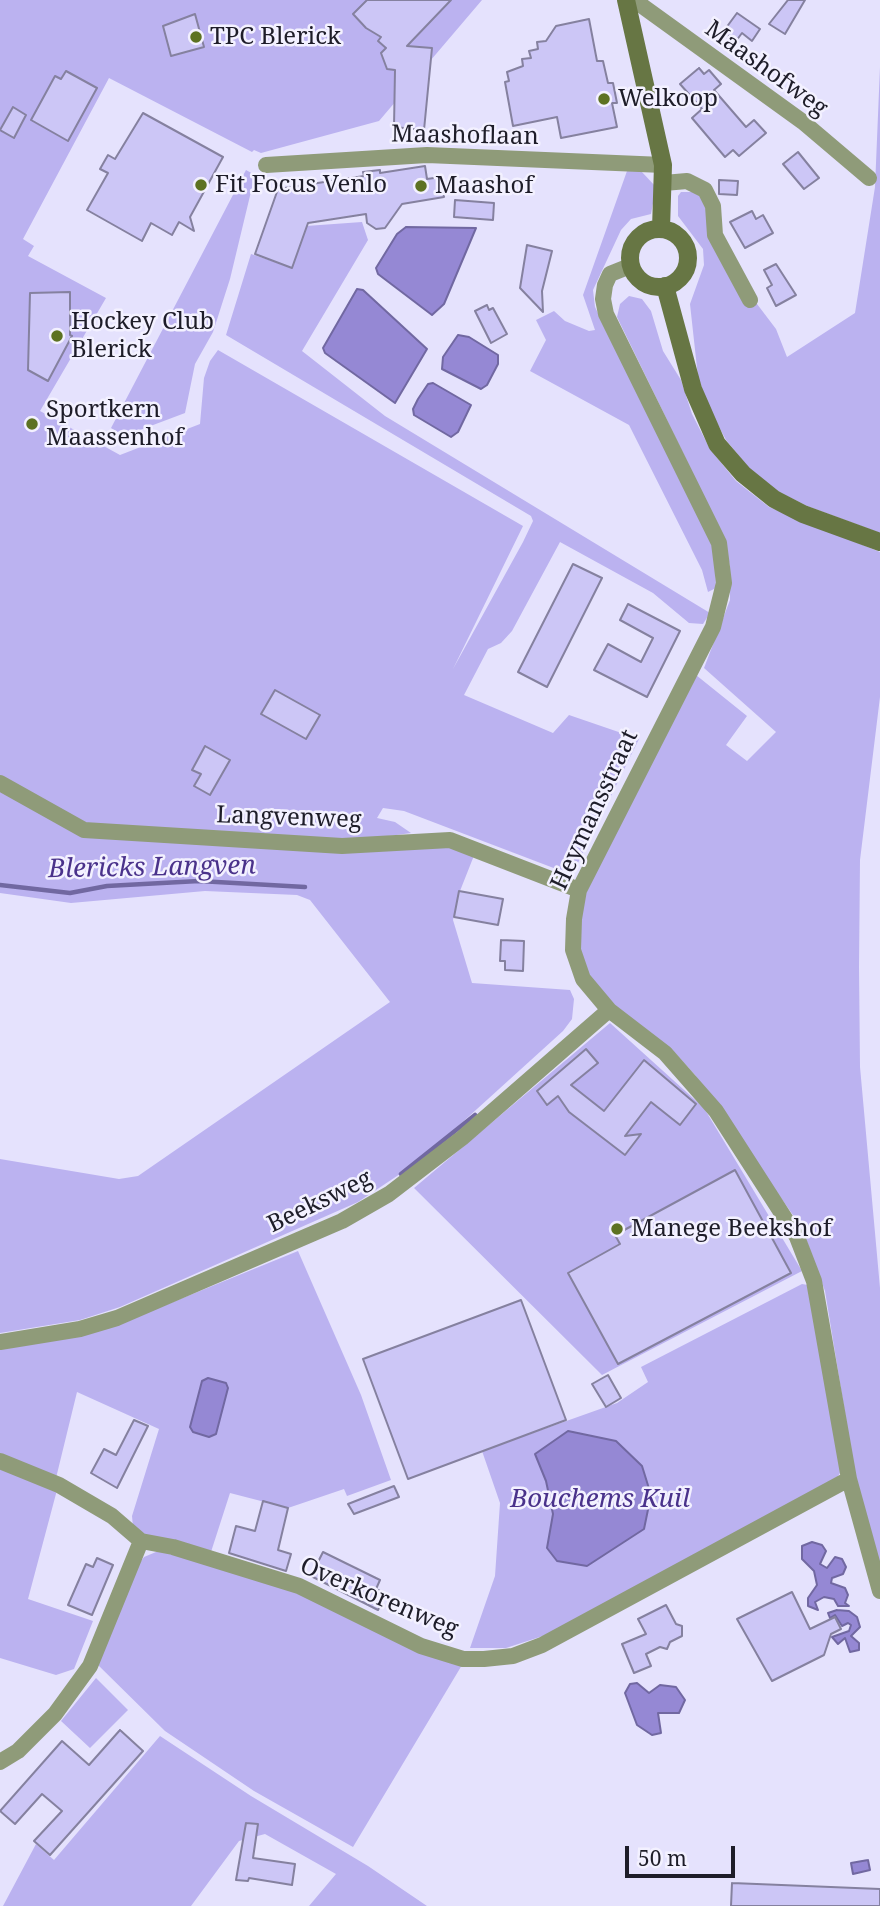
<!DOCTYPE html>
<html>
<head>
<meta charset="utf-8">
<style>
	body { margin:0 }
	#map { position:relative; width:880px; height:1906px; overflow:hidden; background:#e5e2fd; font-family:"Noto Serif",serif }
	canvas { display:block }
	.scale { position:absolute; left:625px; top:1846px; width:110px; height:32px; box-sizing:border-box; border:4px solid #1e1d29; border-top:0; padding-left:9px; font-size:21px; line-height:24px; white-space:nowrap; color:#1e1d29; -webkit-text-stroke:5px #f3f1ff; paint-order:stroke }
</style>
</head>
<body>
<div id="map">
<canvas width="880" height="1906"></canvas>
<div class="scale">50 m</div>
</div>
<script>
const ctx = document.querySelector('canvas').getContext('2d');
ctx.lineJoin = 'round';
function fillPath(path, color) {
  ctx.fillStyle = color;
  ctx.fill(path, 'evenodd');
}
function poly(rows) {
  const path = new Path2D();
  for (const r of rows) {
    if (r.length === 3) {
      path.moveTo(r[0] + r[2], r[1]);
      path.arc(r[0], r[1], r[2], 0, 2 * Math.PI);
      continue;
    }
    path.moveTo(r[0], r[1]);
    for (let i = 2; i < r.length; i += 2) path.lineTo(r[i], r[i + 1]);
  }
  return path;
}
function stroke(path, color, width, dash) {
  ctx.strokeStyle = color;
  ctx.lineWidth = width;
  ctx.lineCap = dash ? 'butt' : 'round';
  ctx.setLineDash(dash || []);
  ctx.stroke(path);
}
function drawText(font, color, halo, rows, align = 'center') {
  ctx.font = font + ' "Noto Serif",serif';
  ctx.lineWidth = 5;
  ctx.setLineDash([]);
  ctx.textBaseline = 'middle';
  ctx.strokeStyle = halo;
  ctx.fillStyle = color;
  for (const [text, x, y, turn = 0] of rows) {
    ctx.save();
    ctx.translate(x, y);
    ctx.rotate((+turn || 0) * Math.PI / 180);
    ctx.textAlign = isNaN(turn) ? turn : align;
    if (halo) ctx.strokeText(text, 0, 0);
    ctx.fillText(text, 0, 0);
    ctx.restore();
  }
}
const green = poly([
	[0,0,482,0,379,121,261,153,254,150,252,152,109,78,23,239,34,246,28,256,106,298,40,411,120,455,200,424,204,378,210,361,218,350,523,526,453,669,523,542,533,521,531,516,226,335,251,254,290,267,306,226,362,222,368,240,302,351,385,416,710,613,703,624,689,623,653,593,560,542,512,631,501,643,488,649,464,695,553,733,569,715,639,739,572,875,404,811,383,808,377,818,395,822,411,833,367,839,440,844,475,853,458,896,453,920,472,983,570,990,574,999,572,1019,563,1031,445,1138,397,1176,358,1202,120,1307,80,1320,0,1333,0,1159,119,1179,138,1176,390,1002,310,900,297,895,205,891,71,903,0,893],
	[880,67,880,533,807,506,779,492,749,468,726,440,709,408,698,377,690,304,704,265,703,249,678,216,678,196,681,192,698,192,754,300,776,329,787,357,855,313,875,187],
	[246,170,255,175,230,279,213,332,195,364,185,413,124,436,111,428],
	[627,171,641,171,656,187,651,214,631,219,621,230,593,290,595,307,715,550,716,588,708,592,702,570,629,425,530,371,546,340,536,320,554,311,565,321,589,331,595,330,583,295],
	[629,296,642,299,651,311,663,351,681,380,692,414,710,449,736,481,769,507,880,552,880,697,860,860,859,967,860,1067,880,1288,880,1566,855,1475,825,1291,802,1228,695,1075,677,1055,603,996,588,976,581,959,578,916,582,892,696,675,747,716,726,745,747,761,776,732,704,668,730,600,730,566,725,545,700,488,617,317,620,304],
	[610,1023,704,1108,802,1271,602,1375,414,1188],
	[298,1251,361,1395,391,1480,347,1496,344,1489,288,1508,230,1493,210,1555,144,1534,133,1527,132,1516,159,1429,77,1392,56,1478,0,1457,0,1349,82,1336,119,1324],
	[802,1284,808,1285,842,1469,836,1480,546,1635,506,1648,470,1648,495,1576,500,1503,482,1451,617,1403,648,1382,641,1367],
	[568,1431,642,1466,651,1495,644,1529,587,1566,547,1548,553,1514,546,1481,535,1454],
	[0,1466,57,1490,28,1599,93,1621,74,1669,56,1675,0,1658],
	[156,1552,171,1552,297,1590,462,1665,353,1847,254,1791,165,1731,97,1664,133,1572,144,1557],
	[96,1678,128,1710,90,1748,61,1721],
	[160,1736,251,1796,368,1866,427,1906,309,1906,336,1874,265,1834,239,1841,191,1906,3,1906,36,1844,54,1860]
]);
const water = poly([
	[406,227,476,228,444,304,432,315,378,274,376,268,397,234,406,227],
	[357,289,363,290,427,349,395,403,325,353,323,348,357,289],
	[458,335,469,337,498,355,498,364,487,385,481,389,442,369,443,357,458,335],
	[433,383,471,405,458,432,451,437,414,415,413,409,418,399,428,384,433,383],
	[208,1378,226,1383,228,1388,216,1434,209,1437,193,1432,190,1427,202,1381,208,1378],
	[568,1431,616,1441,642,1466,651,1495,644,1529,587,1566,557,1561,547,1548,553,1514,546,1481,535,1454,568,1431],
	[812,1542,822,1545,826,1551,820,1564,827,1568,835,1557,842,1559,846,1567,843,1574,832,1578,831,1583,845,1588,848,1595,845,1603,849,1606,838,1606,834,1599,824,1597,815,1602,818,1610,808,1606,808,1598,817,1585,814,1571,802,1559,802,1546,812,1542],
	[837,1610,849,1611,857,1617,860,1627,851,1636,859,1643,859,1650,850,1652,845,1638,838,1644,832,1637,849,1631,851,1625,848,1623,842,1626,835,1615,830,1618,828,1613,837,1610],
	[637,1683,649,1693,660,1685,676,1687,685,1700,679,1713,658,1713,661,1733,652,1735,637,1725,625,1693,630,1684,637,1683],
	[868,1860,870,1870,853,1874,851,1863,868,1860]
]);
const stream = poly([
	[0,885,70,893,107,886,199,881,305,887],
	[401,1174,475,1115]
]);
const building = poly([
	[367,0,451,0,407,46,432,48,424,130,394,127,395,70,387,69,381,53,386,48,378,41,381,37,366,28,353,14,367,0],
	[788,0,805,0,785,34,769,24,788,0],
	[737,13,760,29,752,41,742,33,736,41,723,32,737,13],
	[195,14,204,47,171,56,163,26,195,14],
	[589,19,597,61,603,61,608,83,613,83,617,103,612,103,617,127,561,138,557,117,513,126,505,82,509,81,507,72,523,66,522,59,531,58,529,51,538,49,537,42,546,41,556,26,589,19],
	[699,68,704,74,709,70,721,84,714,90,746,127,754,120,766,133,739,156,733,150,725,157,692,118,702,109,680,84,699,68],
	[66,71,97,88,68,141,31,120,55,76,61,79,66,71],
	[13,107,26,115,14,138,0,130,13,107],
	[143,113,223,157,190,217,194,231,179,222,172,235,151,223,142,241,87,210,108,173,100,169,108,155,115,159,143,113],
	[798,152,819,178,804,189,783,164,798,152],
	[425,166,427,179,441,177,444,197,402,204,385,228,376,229,367,223,366,214,308,223,292,268,255,254,278,189,364,176,363,172,380,170,380,173,425,166],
	[719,180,738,181,737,195,719,194,719,180],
	[455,200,494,203,493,220,454,217,455,200],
	[752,211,756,219,763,215,773,233,745,248,730,222,752,211],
	[527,245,552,251,542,291,543,312,520,288,527,245],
	[776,264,796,295,776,306,767,288,772,285,764,270,776,264],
	[70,292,70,335,72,336,48,381,28,370,30,293,70,292],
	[487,305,489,310,493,308,507,334,491,343,475,311,487,305],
	[573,564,602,578,547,687,518,672,573,564],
	[628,604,680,631,647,697,594,670,608,644,641,662,653,638,620,620,628,604],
	[275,690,320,715,306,739,261,714,275,690],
	[205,746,230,760,210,795,194,786,201,774,192,770,205,746],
	[459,891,503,899,498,925,454,917,459,891],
	[501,940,524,941,523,971,505,970,505,961,500,961,501,940],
	[586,1049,598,1063,571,1085,604,1111,644,1060,696,1104,680,1125,651,1102,625,1136,641,1134,625,1155,569,1112,558,1096,547,1105,537,1091,586,1049],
	[735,1170,791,1273,618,1364,568,1273,620,1244,615,1235,735,1170],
	[521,1300,566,1420,408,1479,363,1359,521,1300],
	[608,1375,621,1398,606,1407,592,1384,608,1375],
	[134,1420,148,1426,117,1488,91,1473,104,1449,116,1455,134,1420],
	[394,1486,399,1497,354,1514,348,1504,394,1486],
	[263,1501,288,1508,278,1550,291,1554,286,1571,229,1553,236,1526,255,1531,263,1501],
	[323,1552,380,1580,376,1589,386,1594,378,1610,311,1576,323,1552],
	[97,1558,113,1565,92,1615,68,1605,86,1564,93,1567,97,1558],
	[792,1592,810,1629,835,1617,841,1629,831,1634,824,1655,772,1681,737,1619,792,1592],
	[666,1605,676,1624,682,1626,682,1636,670,1642,667,1649,660,1647,646,1654,651,1666,634,1673,622,1644,646,1634,638,1619,666,1605],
	[120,1730,143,1751,50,1855,34,1841,62,1811,42,1794,15,1824,0,1811,62,1741,89,1765,120,1730],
	[246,1823,258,1824,253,1858,295,1864,292,1885,249,1878,248,1881,236,1880,246,1823],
	[732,1883,880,1889,880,1906,731,1906,732,1883]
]);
const street = poly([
	[634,0,803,122,869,178],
	[266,165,427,155,663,165],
	[664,183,687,181,705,190,713,206,715,235,750,300],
	[630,266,610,274,605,285,603,299,606,314,719,543,724,583,713,627,579,890,574,919,573,950,583,979,609,1010,665,1053,716,1111,797,1237,814,1281,849,1479,880,1591],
	[0,783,84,830,342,846,450,840,579,890],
	[0,1342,80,1329,117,1318,342,1221,389,1194,462,1138,609,1010],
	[0,1461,59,1485,112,1516,141,1541,173,1547,299,1586,421,1646,463,1659,484,1659,513,1656,542,1645,849,1479],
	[0,1762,18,1751,55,1714,90,1666,141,1541]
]);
const secondary = poly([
	[626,0,663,165,661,229],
	[659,258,29],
	[665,286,693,389,717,444,743,474,774,499,803,514,880,542]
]);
const markers = [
	[196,37,7,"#5d7222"],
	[604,99,7,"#5d7222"],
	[201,185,7,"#5d7222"],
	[421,186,7,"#5d7222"],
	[57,336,7,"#5d7222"],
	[32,424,7,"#5d7222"],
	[617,1229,7,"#5d7222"]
];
const poiNames = [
	["TPC Blerick",210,37],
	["Welkoop",618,99],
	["Fit Focus Venlo",215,185],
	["Maashof",435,186],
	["Hockey Club",71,322],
	["Blerick",71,350],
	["Sportkern",46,410],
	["Maassenhof",46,438],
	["Manege Beekshof",631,1229]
];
const streetNames = [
	["Maashofweg",766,69,36],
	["Maashoflaan",465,136,1],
	["Heymansstraat",595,810,-65],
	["Langvenweg",289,818,2],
	["Beeksweg",320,1202,-26],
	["Overkorenweg",379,1598,23]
];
const waterNames = [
	["Blericks Langven",152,868,-1],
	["Bouchems Kuil",600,1500]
];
fillPath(green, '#bbb2f0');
fillPath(water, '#9588d4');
stroke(water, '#7168a1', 2);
stroke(stream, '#7168a1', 4.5);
fillPath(building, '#ccc6f6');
stroke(building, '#85819f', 2);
stroke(street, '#8f9b79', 16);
stroke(secondary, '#677644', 18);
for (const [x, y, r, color] of markers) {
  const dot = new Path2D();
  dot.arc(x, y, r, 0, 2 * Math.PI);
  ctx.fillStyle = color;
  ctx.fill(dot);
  stroke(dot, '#f3f1ff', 2.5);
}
drawText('24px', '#1e1d29', '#f3f1ff', poiNames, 'left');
drawText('24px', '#1e1d29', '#f3f1ff', streetNames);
drawText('italic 26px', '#4a328b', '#f3f1ff', waterNames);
</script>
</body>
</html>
